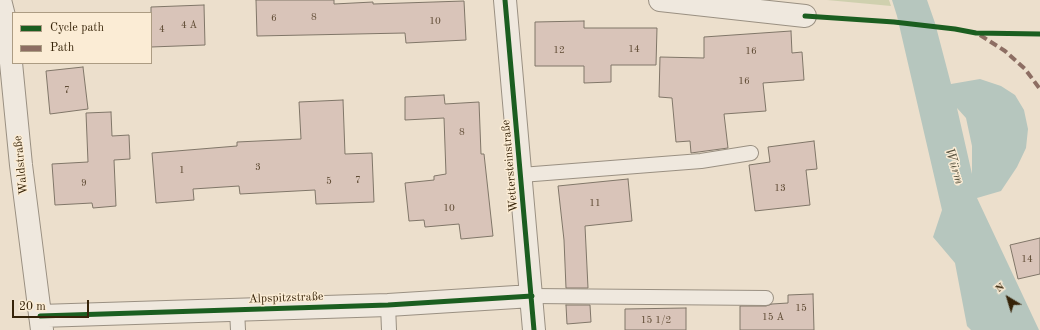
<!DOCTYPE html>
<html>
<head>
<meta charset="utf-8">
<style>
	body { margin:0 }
	#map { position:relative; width:1040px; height:330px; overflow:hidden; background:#ecdfcc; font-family:"Old Standard TT",serif }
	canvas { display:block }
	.legend { position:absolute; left:12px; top:12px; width:140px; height:52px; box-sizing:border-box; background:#fbecd5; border:1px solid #ac9c83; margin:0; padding:5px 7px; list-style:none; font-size:12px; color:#362308 }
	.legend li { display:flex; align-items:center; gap:8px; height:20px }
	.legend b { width:20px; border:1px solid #ac9c83 }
	.north { position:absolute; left:988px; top:278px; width:40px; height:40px; -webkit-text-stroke:3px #fbecd5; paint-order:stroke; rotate:322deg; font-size:11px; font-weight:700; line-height:16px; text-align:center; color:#362308 }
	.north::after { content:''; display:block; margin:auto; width:14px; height:18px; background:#362308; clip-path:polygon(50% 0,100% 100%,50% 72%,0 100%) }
	.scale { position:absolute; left:12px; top:300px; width:77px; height:18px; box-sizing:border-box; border:2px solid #362308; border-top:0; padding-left:5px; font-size:12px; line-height:14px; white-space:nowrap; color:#362308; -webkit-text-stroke:3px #fbecd5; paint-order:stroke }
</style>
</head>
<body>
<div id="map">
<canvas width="1040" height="330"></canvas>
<ul class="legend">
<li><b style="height:5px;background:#1b5e20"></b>Cycle path</li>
<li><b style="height:5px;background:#8d6e63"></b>Path</li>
</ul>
<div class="north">N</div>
<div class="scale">20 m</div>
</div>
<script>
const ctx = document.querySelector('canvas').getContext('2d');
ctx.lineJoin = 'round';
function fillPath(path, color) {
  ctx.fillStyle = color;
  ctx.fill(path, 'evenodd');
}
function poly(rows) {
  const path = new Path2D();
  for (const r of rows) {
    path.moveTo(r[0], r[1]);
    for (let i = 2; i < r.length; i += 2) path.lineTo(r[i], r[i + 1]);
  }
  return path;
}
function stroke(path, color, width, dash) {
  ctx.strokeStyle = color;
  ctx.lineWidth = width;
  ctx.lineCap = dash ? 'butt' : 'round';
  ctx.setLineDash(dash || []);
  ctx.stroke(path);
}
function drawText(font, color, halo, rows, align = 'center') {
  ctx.font = font + ' "Old Standard TT",serif';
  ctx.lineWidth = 3;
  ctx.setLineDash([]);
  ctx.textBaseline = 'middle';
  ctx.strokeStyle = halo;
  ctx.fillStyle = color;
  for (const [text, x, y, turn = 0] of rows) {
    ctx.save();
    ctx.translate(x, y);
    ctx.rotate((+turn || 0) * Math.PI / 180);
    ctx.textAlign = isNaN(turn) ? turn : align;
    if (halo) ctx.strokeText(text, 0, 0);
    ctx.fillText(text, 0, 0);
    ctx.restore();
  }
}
const green = poly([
	[827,0,889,0,891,6]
]);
const water = poly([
	[892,0,927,0,935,23,951,84,980,79,1001,86,1015,95,1024,110,1028,129,1026,148,1017,167,1001,191,977,198,1039,330,971,330,967,326,955,263,933,237,942,210,897,16],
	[957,108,966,118,972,146,972,174]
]);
const building = poly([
	[256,0,334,0,334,4,373,2,373,4,464,1,466,40,406,43,405,33,257,36,256,0],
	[204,5,205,45,151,47,151,7,204,5],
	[584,21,584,28,657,28,656,65,611,65,611,82,584,83,584,66,535,66,535,22,584,21],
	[791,31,792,53,802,52,804,80,763,83,766,111,724,114,728,148,691,153,690,141,676,142,672,98,659,97,660,57,704,58,704,37,791,31],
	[83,67,88,109,50,114,46,71,83,67],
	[444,95,445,104,479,102,481,154,484,154,493,236,461,239,459,224,425,227,424,220,409,221,405,183,434,180,434,176,446,174,444,118,405,120,405,97,444,95],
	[343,100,345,154,372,153,374,202,316,204,315,190,240,194,239,186,193,189,194,200,156,203,152,153,237,146,237,142,301,139,299,102,343,100],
	[111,112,112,136,129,135,130,159,114,160,116,206,93,208,92,203,55,205,52,164,88,162,86,113,111,112],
	[814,141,817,169,806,170,810,205,755,211,749,165,770,162,768,147,814,141],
	[628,179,632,221,585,226,588,288,566,288,564,240,558,186,628,179],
	[1040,238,1040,274,1018,279,1010,245,1040,238],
	[813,294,814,330,740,330,740,306,766,306,772,304,788,303,788,295,813,294],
	[566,305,590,305,591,322,567,324,566,305],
	[686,308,686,330,625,330,625,309,686,308]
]);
const service = poly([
	[521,175,701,161,751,153],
	[532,296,766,298],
	[388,305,389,330],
	[237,310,238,330]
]);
const minor = poly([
	[0,0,8,32,21,165,42,330],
	[505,0,534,330],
	[660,0,805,16],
	[40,316,388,305,532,296]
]);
const quiet = poly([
	[980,35,1005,51,1025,69,1040,89]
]);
const cycleway = poly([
	[505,0,534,330],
	[805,16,894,22,955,29,976,33,1040,34],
	[40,316,388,305,532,296]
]);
const numberNames = [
	["8",314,17],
	["6",274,18],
	["10",435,21],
	["4 A",189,25],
	["4",162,29],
	["14",634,49],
	["12",559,50],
	["16",751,51],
	["16",744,81],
	["7",67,90],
	["8",462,132],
	["3",258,167],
	["1",182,170],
	["7",358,180],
	["5",329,181],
	["9",84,183],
	["13",780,188],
	["11",595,203],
	["10",449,208],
	["14",1027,259],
	["15",801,308],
	["15 A",773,317],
	["15 1/2",656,320]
];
const streetNames = [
	["Waldstraße",21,165,-96],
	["Wettersteinstraße",510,166,-95],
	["Alpspitzstraße",286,298,-2]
];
const waterNames = [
	["Würm",954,166,73]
];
fillPath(green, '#cfd0ae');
fillPath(water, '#b6c6be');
fillPath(building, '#d9c4b9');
stroke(building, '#807668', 1);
stroke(service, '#9a9082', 16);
stroke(minor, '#9a9082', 24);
stroke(service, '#efe8de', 14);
stroke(minor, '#efe8de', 22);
stroke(quiet, '#8d6e63', 4, [8, 4]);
stroke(cycleway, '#1b5e20', 5);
drawText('10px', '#5f4b34', null, numberNames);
drawText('12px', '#362308', '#fbecd5', streetNames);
drawText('italic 13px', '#56513d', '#fbecd5', waterNames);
</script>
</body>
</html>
